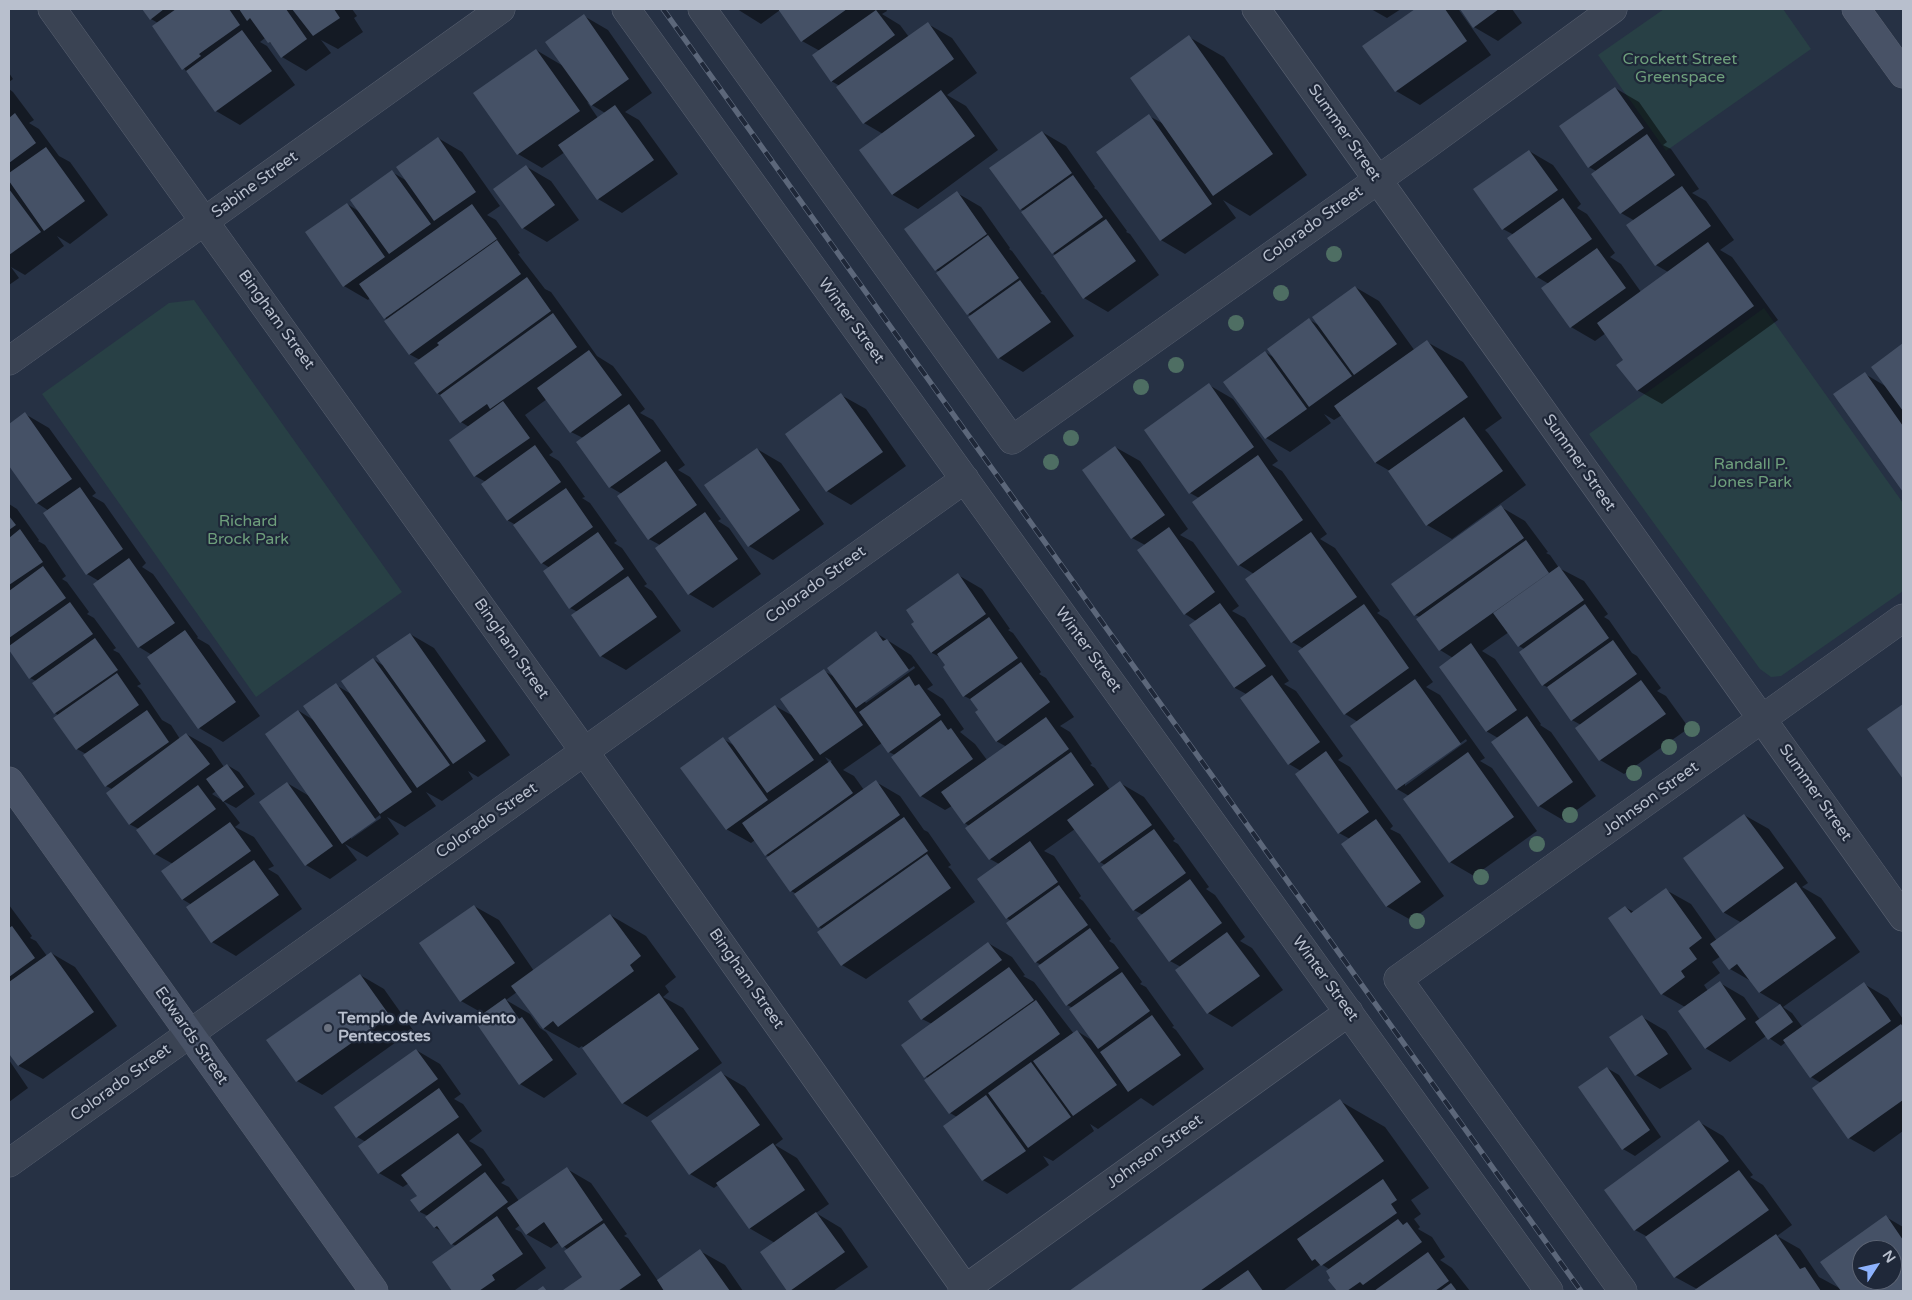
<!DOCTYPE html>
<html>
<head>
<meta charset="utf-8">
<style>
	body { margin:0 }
	#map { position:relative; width:1912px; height:1300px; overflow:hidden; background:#263144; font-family:"Varela Round",sans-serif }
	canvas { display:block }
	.frame { position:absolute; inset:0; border:10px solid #b8bfcd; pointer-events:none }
	.north { position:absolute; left:1852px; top:1240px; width:50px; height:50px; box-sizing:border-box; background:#1f2839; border:1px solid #5c6474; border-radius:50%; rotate:55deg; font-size:14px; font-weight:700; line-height:20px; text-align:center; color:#b8bfcd }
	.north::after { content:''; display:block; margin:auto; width:18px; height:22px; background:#8db2fc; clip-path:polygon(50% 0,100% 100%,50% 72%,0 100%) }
</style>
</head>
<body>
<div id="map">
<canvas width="1912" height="1300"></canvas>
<div class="frame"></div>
<div class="north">N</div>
</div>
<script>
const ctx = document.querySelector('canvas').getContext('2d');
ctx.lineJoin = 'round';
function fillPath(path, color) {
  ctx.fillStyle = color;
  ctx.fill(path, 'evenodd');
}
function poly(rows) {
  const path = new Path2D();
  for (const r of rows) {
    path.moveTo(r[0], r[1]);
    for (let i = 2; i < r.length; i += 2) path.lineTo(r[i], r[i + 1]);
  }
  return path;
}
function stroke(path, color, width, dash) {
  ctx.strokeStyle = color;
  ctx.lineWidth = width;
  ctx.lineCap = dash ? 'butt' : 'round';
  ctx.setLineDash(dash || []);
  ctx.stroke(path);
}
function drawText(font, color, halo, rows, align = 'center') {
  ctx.font = font + ' "Varela Round",sans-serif';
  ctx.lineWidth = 4.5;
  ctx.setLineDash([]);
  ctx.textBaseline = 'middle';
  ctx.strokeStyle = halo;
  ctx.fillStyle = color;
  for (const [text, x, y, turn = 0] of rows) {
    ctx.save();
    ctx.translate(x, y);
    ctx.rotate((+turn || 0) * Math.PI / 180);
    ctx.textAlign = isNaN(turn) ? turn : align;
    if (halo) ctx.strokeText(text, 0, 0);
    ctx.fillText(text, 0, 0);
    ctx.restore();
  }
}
const green = poly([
	[1664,9,1783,9,1811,49,1666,151,1598,55],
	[194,300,402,592,256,697,42,394,169,303],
	[1764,308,1903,503,1903,591,1781,676,1771,677,1760,669,1589,434]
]);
const shadow = poly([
	[144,9,352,9,357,16,354,18,363,32,338,49,321,40,331,53,306,71,282,57,274,46,265,38,260,42,267,46,295,85,240,125,216,111,153,27,158,23,151,19],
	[737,9,886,9,887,11,882,14,900,25,909,37,928,24,952,38,977,73,947,95,966,106,998,150,918,209,893,195,861,150,883,134,864,123,840,86,831,81,820,51,802,41,780,10,761,24],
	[1371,9,1401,9,1387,18],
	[1417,9,1459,10,1491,55,1420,105,1396,91,1364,47],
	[1461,9,1512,9,1522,23,1498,41,1474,27],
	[584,16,608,30,652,93,625,112,639,120,678,174,622,213,598,199,565,152,542,168,518,154,475,94,536,50,565,67],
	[587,102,605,113,598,118],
	[1189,37,1224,57,1307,175,1250,216,1223,200,1236,218,1185,254,1161,240,1149,116,1164,124],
	[9,73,13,79,9,82],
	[1615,88,1639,102,1667,142,1663,145,1671,149,1699,189,1692,193,1706,201,1734,240,1720,250,1732,257,1778,320,1662,404,1637,390,1625,360,1606,333,1595,341,1571,327,1549,284,1537,277,1514,235,1503,229,1529,151,1553,165,1581,204,1577,208,1587,214,1615,253,1610,257,1621,264,1641,292,1668,272,1656,265,1635,221,1621,213,1596,171,1589,167],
	[9,89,13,92,34,120,29,123,39,129,59,156,70,162,108,215,70,244,57,236,64,246,25,275,11,267,19,278,9,285],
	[1042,132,1066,146,1095,187,1094,188,1097,190,1127,231,1126,232,1130,234,1159,275,1108,312,1084,298,1025,211,1020,209],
	[438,138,462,152,500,206,487,215,496,220,520,253,518,254,545,289,551,292,597,356,613,366,645,409,640,413,653,420,685,465,678,470,690,477,721,519,718,521,729,528,761,574,713,608,689,594,660,545,649,539,622,494,610,487,583,438,571,432,547,399,525,415,553,452,549,455,559,461,585,497,582,498,590,503,617,541,614,543,622,548,647,584,644,586,652,591,681,631,626,670,601,656,578,612,570,608,550,568,542,563,516,525,507,520,486,482,475,476,469,427,461,422,442,396,437,393,420,360,409,354,387,320,370,298,368,300,344,286,347,204,360,212,392,172,407,181],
	[527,167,551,181,579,220,547,242,523,228,495,189],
	[957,193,981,207,1010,248,1009,249,1012,251,1042,292,1040,293,1044,295,1074,336,1023,372,999,358,940,272,936,270],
	[1355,287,1379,301,1415,351,1427,342,1463,362,1502,418,1485,430,1488,433,1526,485,1452,539,1427,525,1390,471,1376,463,1342,415,1334,420,1324,414,1331,423,1290,452,1266,438,1265,352,1275,358,1310,320,1320,326],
	[1903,345,1903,490,1835,395,1865,374,1887,387,1873,367],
	[1209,385,1233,399,1278,461,1272,465,1282,471,1327,534,1320,539,1335,548,1380,611,1377,613,1388,620,1433,682,1426,687,1440,695,1485,758,1480,761,1492,768,1537,831,1474,876,1450,862,1409,796,1397,789,1358,722,1345,714,1304,649,1292,642,1254,574,1239,565,1199,498,1190,493],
	[1466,739,1467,741,1405,786,1405,783],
	[841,395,866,409,906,466,851,505,827,491],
	[25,414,49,428,96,493,92,496,104,503,146,563,142,567,153,574,198,637,197,638,209,645,260,716,223,742,199,728,152,655,139,647,95,584,99,581,87,574,45,514,49,511,37,503,9,464,9,425],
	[1115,447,1140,461,1188,529,1180,535,1193,542,1239,606,1232,611,1245,618,1289,681,1284,684,1296,691,1343,756,1338,760,1350,767,1393,826,1390,829,1400,834,1444,896,1411,920,1386,906,1350,839,1339,833,1301,771,1289,764,1248,695,1235,688,1191,625,1196,621,1185,614,1145,545,1132,538],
	[757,449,781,463,824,524,773,560,749,546,706,485],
	[9,504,17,509,39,540,38,541,45,545,66,576,62,579,67,582,89,612,87,614,94,618,116,648,113,650,119,653,141,684,137,686,141,689,162,720,171,725,180,739,186,734,211,748,224,767,227,765,239,772,255,794,236,808,223,801,240,823,235,827,254,837,274,866,268,869,278,875,302,909,236,956,212,942,192,905,182,899,173,864,155,854,139,829,129,824,112,789,106,786,86,754,77,749,59,716,55,713,36,681,30,678,9,648,10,646,9,645],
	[216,791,223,801,212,794],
	[1501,507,1525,521,1548,552,1546,553,1550,555,1559,568,1584,581,1608,614,1604,617,1609,620,1632,653,1637,656,1661,688,1657,691,1666,696,1689,728,1624,774,1600,760,1577,728,1581,725,1572,720,1549,688,1543,685,1524,649,1519,646,1509,632,1482,651,1495,659,1541,724,1540,725,1551,732,1596,796,1563,820,1539,806,1498,738,1486,731,1453,658,1440,650,1420,617,1415,615],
	[958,575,982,589,1010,629,1008,630,1013,633,1041,672,1039,674,1046,678,1074,717,1060,726,1070,732,1092,764,1090,765,1095,768,1110,790,1120,783,1144,797,1175,839,1173,841,1178,844,1209,887,1206,889,1215,895,1245,937,1240,941,1252,948,1283,990,1232,1027,1208,1013,1181,967,1170,961,1143,915,1134,910,1105,865,1100,862,1075,829,1044,851,1054,856,1081,896,1079,898,1083,901,1111,939,1109,941,1114,944,1142,982,1140,984,1146,987,1174,1026,1172,1027,1176,1030,1204,1069,1153,1106,1141,1098,1098,1129,1090,1124,1094,1131,1053,1161,1043,1156,1049,1165,1007,1194,983,1180,944,1126,957,1117,950,1113,928,1079,903,1045,932,1024,922,1019,988,943,1012,957,1025,975,1023,976,1034,982,1074,1034,1077,1031,1093,1041,1073,1008,1067,1005,1041,965,1036,962,1011,921,1007,918,999,864,990,859,969,826,965,823,952,806,945,810,921,796,892,757,895,755,889,752,882,743,843,770,854,776,864,790,876,782,900,796,924,830,928,832,951,865,948,867,951,869,975,902,866,979,842,965,822,929,819,927,795,893,791,891,770,857,766,855,755,840,751,843,726,829,723,739,735,746,775,706,795,717,824,671,835,677,876,633,911,655,933,685,927,689,943,699,964,729,960,732,975,744,987,760,1007,747,996,741,979,711,972,700,964,696,942,658,932,653,913,624],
	[914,666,915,668,866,703,864,701],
	[825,757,832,761,829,763],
	[410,634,434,648,510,755,478,777,468,771,473,779,442,801,426,792,436,806,405,827,387,817,399,834,367,857,345,844,357,860,330,879,306,865,287,783,311,797,299,711,315,721,336,685,351,694,373,659,384,666],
	[380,815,381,818,351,839,351,836],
	[1903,705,1903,777,1869,729],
	[1744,815,1769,829,1808,883,1802,887,1821,898,1860,952,1783,1007,1792,1013,1803,1028,1864,984,1888,998,1903,1019,1903,1131,1874,1152,1849,1138,1821,1083,1811,1077,1786,1042,1781,1046,1766,1036,1730,1062,1705,1048,1685,1007,1662,994,1625,907,1634,912,1666,890,1691,904,1717,941,1742,923,1723,912],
	[1721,956,1730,969,1751,981,1759,992,1781,1005,1760,1020,1744,997,1720,983,1708,991,1704,985,1720,973,1712,962],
	[9,905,32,936,30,938,36,941,47,956,51,953,75,967,117,1026,43,1079,19,1066,13,1057,9,1055],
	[474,906,499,920,534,971,610,915,646,936,676,977,665,986,669,992,663,997,683,1008,722,1063,647,1117,623,1103,582,1046,579,1048,543,1028,517,992,506,1000,530,1014,540,1028,546,1032,577,1074,544,1098,520,1084,484,1014,461,1001],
	[360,975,384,989,413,1030,322,1095,297,1081],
	[1642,1017,1666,1031,1692,1069,1660,1089,1636,1075,1611,1037],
	[416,1050,440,1064,461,1094,454,1099,463,1104,482,1131,469,1141,483,1149,505,1180,501,1183,509,1187,519,1201,567,1169,591,1183,627,1234,624,1236,628,1238,658,1281,700,1251,725,1265,743,1291,666,1291,665,1289,662,1291,566,1291,584,1277,568,1250,559,1242,551,1248,526,1234,520,1225,515,1229,521,1232,546,1268,515,1290,516,1291,454,1291,434,1263,456,1246,452,1244,443,1232,434,1227,428,1216,420,1212,418,1196,409,1183,403,1187,379,1173,366,1142,357,1137],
	[9,1060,28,1088,9,1102],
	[1607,1068,1619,1075,1661,1137,1635,1156,1623,1149],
	[721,1073,745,1087,783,1139,775,1145,797,1158,829,1204,816,1213,841,1228,868,1267,833,1291,789,1291,762,1253,775,1243,749,1228,718,1185,714,1188,690,1174],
	[1340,1101,1385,1127,1429,1188,1411,1200,1421,1214,1414,1219,1420,1227,1418,1229,1432,1237,1445,1257,1440,1260,1452,1268,1470,1291,1338,1291,1330,1280,1332,1278,1329,1269,1321,1264,1283,1291,1071,1291],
	[1699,1122,1723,1136,1753,1175,1750,1177,1763,1185,1792,1225,1777,1236,1800,1249,1819,1277,1841,1289,1822,1262,1886,1217,1903,1227,1903,1291,1695,1291,1697,1289,1675,1277,1646,1236,1635,1230],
	[1862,1250,1892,1250,1892,1280,1862,1280]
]);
const building = poly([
	[142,9,164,9,150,20],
	[176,9,229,9,240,25,199,54,201,56,182,70,152,26],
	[239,9,286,9,307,39,281,58,270,42,268,43,250,18,247,21],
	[292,9,334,9,340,18,313,36],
	[778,9,847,9,801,42],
	[1415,9,1445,9,1467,41,1395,92,1362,46],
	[1460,9,1499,9,1473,28],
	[876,10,895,35,831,82,812,55],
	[584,14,629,79,591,106,545,42],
	[928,22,954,59,863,124,836,87],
	[242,30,272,71,215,112,186,71],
	[1189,35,1273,154,1213,196,1130,78],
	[536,49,580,111,517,155,473,93],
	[1615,87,1644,128,1588,168,1559,126],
	[941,90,975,136,892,195,859,150],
	[615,105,654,160,597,200,558,145],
	[15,113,36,143,9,163,9,118],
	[1149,114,1212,204,1160,241,1096,152],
	[1042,131,1072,173,1020,210,989,168],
	[1647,134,1675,175,1620,214,1591,174],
	[438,137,476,192,434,221,396,167],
	[46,147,85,201,44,231,9,181,9,173],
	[1529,150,1558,190,1502,230,1473,189],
	[526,165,555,205,522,229,493,189],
	[392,170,431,224,389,254,350,200],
	[1073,175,1103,217,1052,254,1021,212],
	[1682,186,1711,226,1655,266,1626,225],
	[9,189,41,232,9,255],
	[957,191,987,234,935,271,904,229],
	[1563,198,1592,239,1536,278,1507,238],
	[347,203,385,257,343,287,305,232],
	[472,204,497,239,384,319,359,284],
	[1106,219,1136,261,1083,299,1053,256],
	[988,235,1019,278,967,315,936,273],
	[497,240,521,274,409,355,384,321],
	[1708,242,1754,306,1637,391,1616,365,1623,360,1597,323],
	[1597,248,1626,288,1570,328,1541,288],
	[527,277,551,311,437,394,414,363,439,345,437,343],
	[1020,280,1051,322,998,359,968,317],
	[1355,286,1397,344,1354,375,1312,317],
	[553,313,577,347,490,409,487,404,460,423,440,395],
	[1309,318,1352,376,1309,407,1267,349],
	[1427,340,1468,397,1375,463,1334,406],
	[1903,343,1903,411,1871,367],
	[589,350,622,395,570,433,537,388],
	[1265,351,1307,409,1265,439,1223,382],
	[1865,372,1903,426,1903,492,1833,394],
	[1209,383,1254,447,1189,494,1144,430],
	[841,393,883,452,826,492,785,434],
	[503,401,530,438,474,477,449,440],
	[629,404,661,451,609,488,576,442],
	[25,412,72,479,36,504,9,466,9,424],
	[1464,417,1503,471,1426,526,1388,471],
	[535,445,561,482,507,521,481,484],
	[1115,446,1165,515,1131,539,1082,470],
	[757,448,800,510,748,547,704,485],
	[1258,455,1303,520,1238,566,1192,502],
	[666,461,697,505,648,540,617,496],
	[80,487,123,549,86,575,43,513],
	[566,488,593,527,541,564,513,525],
	[1501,505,1524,538,1414,616,1391,584],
	[705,512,738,559,688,595,655,548],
	[9,516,16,525,9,530],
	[1169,527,1215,592,1184,615,1137,550],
	[20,529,43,562,9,585,9,538],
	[598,532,624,569,569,609,543,571],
	[1311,532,1357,597,1291,643,1245,579],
	[1526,540,1549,573,1439,651,1416,619],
	[129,558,175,623,138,648,93,584],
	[43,566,66,598,9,638,9,591],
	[1559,566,1584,600,1518,647,1493,613],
	[958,573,986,614,931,653,911,624,914,622,906,610],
	[628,576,657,617,600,657,571,615],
	[70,602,93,634,29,679,9,650,9,646],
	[1220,603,1266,666,1234,688,1189,625],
	[1364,604,1409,668,1344,715,1298,651],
	[1585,604,1609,638,1542,686,1519,652],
	[989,617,1018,658,963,697,943,667,945,665,937,654],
	[185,630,236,702,198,729,147,657],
	[876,631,883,641,887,639,909,670,856,708,827,668],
	[410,633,486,741,453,764,376,656],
	[95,638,118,670,54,714,32,683],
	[1613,640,1637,674,1571,721,1547,687],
	[1471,643,1517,710,1486,732,1439,667],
	[373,658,450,765,417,788,341,681],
	[1021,662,1050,702,996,742,975,712,978,710,970,699],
	[824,669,863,725,820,755,780,699],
	[117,673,139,705,76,750,53,718],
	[1272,675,1320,742,1288,765,1240,698],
	[909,676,915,686,919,684,941,715,888,753,859,712],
	[1415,679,1461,744,1396,790,1350,726],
	[1641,680,1666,714,1599,761,1575,728],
	[336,683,412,792,380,814,303,706],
	[1903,704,1903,779,1867,729],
	[775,705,814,760,767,793,728,738],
	[147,710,169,742,105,787,83,755],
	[298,710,376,820,342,844,265,734],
	[1527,716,1573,782,1538,807,1491,742],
	[1046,717,1069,749,964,824,941,792],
	[941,720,948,730,951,728,973,759,920,797,891,757],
	[186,733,210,764,129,825,106,793],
	[723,737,768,800,726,830,680,768],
	[1326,751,1369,812,1338,834,1295,774],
	[1071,752,1094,785,989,860,965,828],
	[1468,752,1514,817,1449,863,1403,799],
	[830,761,853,793,765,856,742,823],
	[227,764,244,787,223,802,206,779],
	[876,780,900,815,790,892,766,858],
	[1120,781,1152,825,1099,863,1067,820],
	[287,782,333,846,305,866,259,802],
	[198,785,216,809,154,855,136,830],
	[1744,814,1784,868,1723,913,1683,858],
	[904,817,928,851,818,928,794,894],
	[1376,819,1421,882,1386,907,1341,844],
	[230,822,251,851,182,900,161,871],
	[1154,829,1186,873,1133,911,1101,867],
	[1030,841,1058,882,1006,919,977,879],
	[927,854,951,888,841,966,817,932],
	[254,860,279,895,211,943,186,907],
	[1190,879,1222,923,1169,962,1137,918],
	[1796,882,1836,938,1759,993,1737,964,1729,970,1710,944],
	[1059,885,1088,925,1035,963,1006,923],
	[1666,888,1702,938,1689,948,1697,959,1681,971,1685,977,1661,995,1608,918,1625,906,1631,913],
	[474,905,515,963,460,1002,419,943],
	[610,914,641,956,630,965,634,971,558,1027,553,1021,543,1029,511,986],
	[12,926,35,958,9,977,9,928],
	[1090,928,1119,968,1066,1006,1038,966],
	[1227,932,1260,976,1207,1014,1175,970],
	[988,942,1002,960,921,1020,908,1001],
	[51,952,94,1012,18,1066,9,1054,9,982],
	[1009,967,1034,1000,924,1078,901,1045],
	[1122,972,1150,1011,1098,1049,1069,1009],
	[360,974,390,1016,296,1082,266,1040],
	[1720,981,1746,1019,1705,1049,1678,1011],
	[1864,982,1891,1021,1810,1078,1783,1040],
	[659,993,699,1049,622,1104,582,1048],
	[505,998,519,1019,522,1017,553,1060,519,1085,474,1020],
	[1036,1000,1060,1034,949,1114,924,1080],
	[1780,1004,1793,1022,1768,1040,1755,1022],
	[1152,1015,1181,1055,1128,1092,1100,1052],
	[1642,1015,1668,1054,1635,1076,1609,1037],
	[1901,1024,1903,1027,1903,1100,1848,1139,1812,1088],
	[1077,1030,1117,1085,1073,1116,1033,1061],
	[416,1049,438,1079,356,1138,334,1107],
	[1031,1062,1071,1117,1028,1148,988,1093],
	[1607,1067,1650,1130,1622,1150,1578,1087],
	[721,1071,760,1125,689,1175,651,1121],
	[439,1088,459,1117,378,1174,358,1146],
	[986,1095,1026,1151,982,1181,943,1126],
	[1340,1099,1384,1161,1200,1291,1069,1291],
	[1699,1120,1729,1161,1634,1231,1604,1190],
	[458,1133,482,1165,419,1212,410,1200,417,1196,401,1175],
	[773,1143,805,1190,749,1229,716,1183],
	[567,1167,603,1220,562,1248,544,1222,526,1235,507,1208],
	[1739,1170,1769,1210,1674,1278,1645,1237],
	[485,1172,508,1202,451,1245,437,1226,434,1228,425,1217],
	[1383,1179,1397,1200,1391,1204,1397,1213,1321,1266,1315,1259,1312,1261,1297,1239],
	[816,1212,845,1252,790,1291,787,1291,760,1252],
	[1886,1215,1903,1240,1903,1291,1841,1291,1820,1262],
	[1862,1250,1892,1250,1892,1280,1862,1280],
	[497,1216,523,1254,492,1275,495,1280,479,1291,452,1291,432,1262],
	[1398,1219,1403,1225,1407,1222,1422,1242,1363,1285,1360,1282,1347,1291,1337,1291,1328,1280,1330,1278,1326,1271],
	[604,1223,641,1275,618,1291,564,1291,563,1290,582,1277,564,1251],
	[1776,1234,1800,1269,1805,1267,1821,1291,1693,1291],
	[700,1249,730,1291,664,1291,657,1280],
	[1428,1252,1449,1281,1435,1291,1374,1291],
	[1248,1270,1263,1291,1218,1291],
	[1451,1283,1457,1291,1440,1291],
	[543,1286,547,1291,536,1291]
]);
const street = poly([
	[52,9,584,751,967,1291],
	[626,9,1549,1291],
	[702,9,1012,440,1424,147,1613,9],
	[1256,9,1903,917],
	[9,361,501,9],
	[9,1163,965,479],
	[962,1291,1349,1012],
	[1623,1291,1398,979,1903,618]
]);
const secondary = poly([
	[1856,9,1903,74],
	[9,781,374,1291]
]);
const rail = poly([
	[663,9,1581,1291]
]);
const trees = [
	[1334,254],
	[1281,293],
	[1236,323],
	[1176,365],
	[1141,387],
	[1071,438],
	[1051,462],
	[1692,729],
	[1669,747],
	[1634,773],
	[1570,815],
	[1537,844],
	[1481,877],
	[1417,921]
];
const markers = [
	[328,1028,5,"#6b7280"]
];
const parkNames = [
	["Crockett Street",1680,60],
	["Greenspace",1680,78],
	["Randall P.",1751,465],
	["Jones Park",1751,483],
	["Richard",248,522],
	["Brock Park",248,540]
];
const streetNames = [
	["Summer Street",1344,133,55],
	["Sabine Street",255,185,-36],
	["Colorado Street",1313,225,-36],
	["Bingham Street",276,320,54],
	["Winter Street",851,321,54],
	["Summer Street",1579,463,55],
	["Colorado Street",816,585,-36],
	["Bingham Street",511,649,55],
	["Winter Street",1088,650,54],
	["Summer Street",1815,793,55],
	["Johnson Street",1651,799,-36],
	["Colorado Street",487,821,-35],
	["Bingham Street",746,979,55],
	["Winter Street",1325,979,54],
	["Edwards Street",191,1036,55],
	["Colorado Street",121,1083,-36],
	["Johnson Street",1155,1152,-36]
];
const poiNames = [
	["Templo de Avivamiento",338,1019],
	["Pentecostes",338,1037]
];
fillPath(green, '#284045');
fillPath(shadow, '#0007');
fillPath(building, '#455166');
stroke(street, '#596171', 29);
stroke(secondary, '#596171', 29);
stroke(street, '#3a4353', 28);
stroke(secondary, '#485266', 28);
stroke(rail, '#5c677a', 5.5);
stroke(rail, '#1f2839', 4, [11]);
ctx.fillStyle = '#4e6e63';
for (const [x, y] of trees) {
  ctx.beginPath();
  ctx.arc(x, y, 8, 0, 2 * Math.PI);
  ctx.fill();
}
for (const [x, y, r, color] of markers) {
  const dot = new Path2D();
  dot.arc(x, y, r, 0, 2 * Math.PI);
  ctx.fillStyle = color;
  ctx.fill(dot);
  stroke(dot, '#1f2839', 2);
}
drawText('16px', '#6e9f7c', '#1f2839', parkNames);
drawText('16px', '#b8bfcd', '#1f2839', streetNames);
drawText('bold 16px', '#b8bfcd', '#1f2839', poiNames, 'left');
</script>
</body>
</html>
